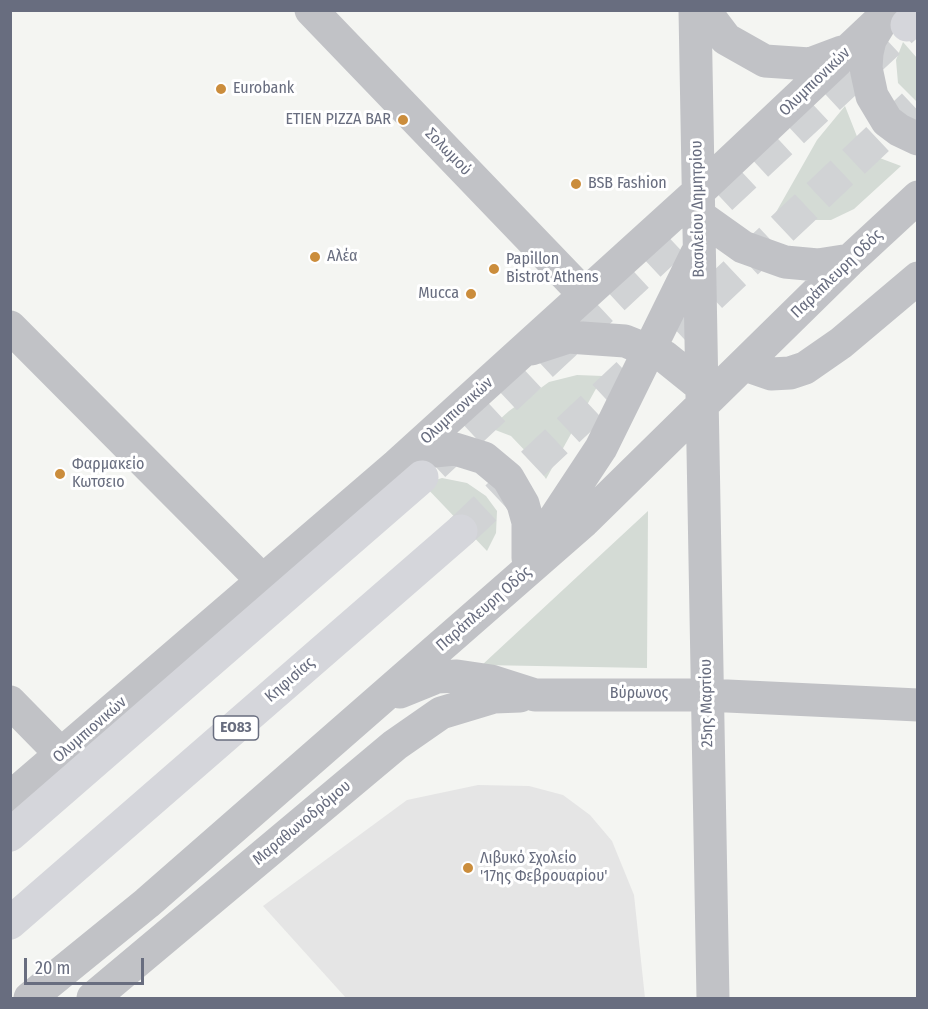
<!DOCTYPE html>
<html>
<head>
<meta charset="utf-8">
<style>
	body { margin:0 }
	#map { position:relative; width:928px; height:1009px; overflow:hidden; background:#f4f5f2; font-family:"Fira Sans Condensed",sans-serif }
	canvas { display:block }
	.frame { position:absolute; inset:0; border:12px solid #686d7f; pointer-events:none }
	.scale { position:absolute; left:24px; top:958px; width:120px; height:27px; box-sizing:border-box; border:3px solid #686d7f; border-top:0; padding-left:8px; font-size:18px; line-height:21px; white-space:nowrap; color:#686d7f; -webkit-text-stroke:4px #fff; paint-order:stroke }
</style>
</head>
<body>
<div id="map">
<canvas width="928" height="1009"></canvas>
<div class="frame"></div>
<div class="scale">20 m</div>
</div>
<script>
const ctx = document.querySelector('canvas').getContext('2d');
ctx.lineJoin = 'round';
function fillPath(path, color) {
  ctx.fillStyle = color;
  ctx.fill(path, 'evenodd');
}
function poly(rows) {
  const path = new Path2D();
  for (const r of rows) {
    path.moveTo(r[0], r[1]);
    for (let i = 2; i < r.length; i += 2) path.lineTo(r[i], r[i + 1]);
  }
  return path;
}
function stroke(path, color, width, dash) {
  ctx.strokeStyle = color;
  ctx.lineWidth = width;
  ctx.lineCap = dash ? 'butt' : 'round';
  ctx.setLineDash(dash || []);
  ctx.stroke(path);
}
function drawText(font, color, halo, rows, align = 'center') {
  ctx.font = font + ' "Fira Sans Condensed",sans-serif';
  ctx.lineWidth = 6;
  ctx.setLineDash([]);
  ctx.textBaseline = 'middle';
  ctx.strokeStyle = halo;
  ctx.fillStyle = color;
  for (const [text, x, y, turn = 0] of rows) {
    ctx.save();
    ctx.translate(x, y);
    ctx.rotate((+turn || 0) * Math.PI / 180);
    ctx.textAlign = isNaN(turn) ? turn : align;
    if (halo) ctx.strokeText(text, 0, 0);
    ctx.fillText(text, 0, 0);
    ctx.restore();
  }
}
const built = poly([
	[478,785,529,786,563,795,590,815,612,841,634,895,645,998,346,998,263,906,407,800]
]);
const green = poly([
	[903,42,917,58,917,102,898,83,896,60],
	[845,106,858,139,877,157,901,166,854,209,831,220,797,220,775,214,817,140],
	[577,375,603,376,546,479,532,458,511,436,490,428,509,411,549,382],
	[442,478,467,483,486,496,497,511,496,533,487,551,423,484],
	[648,511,647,668,482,665]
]);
const majorTunnel = poly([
	[434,465,907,25],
	[461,531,918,101]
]);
const minor = poly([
	[311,10,584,294],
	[695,10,713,998],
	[704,10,726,39,765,61,810,64,842,52],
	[881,22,870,40,867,53,866,68,872,96,887,121,899,130,918,139],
	[698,215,743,247,785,262,818,265,850,260],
	[10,327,263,581],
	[531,349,568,337,625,341,665,357,701,386],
	[745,365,771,374,790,373,805,368,841,343,918,278],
	[407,460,424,452,455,449,484,458,508,478,523,504,528,522,528,558],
	[535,548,601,448,696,255],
	[400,692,437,677,457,676,491,681,535,695,706,695,918,705],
	[10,702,62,755],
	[10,798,397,465,698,192,891,10],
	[30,998,147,903,584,521,850,260,918,197],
	[93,998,395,745,441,713,494,697,520,696]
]);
const major = poly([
	[907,25,918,15],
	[10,835,422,477],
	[10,923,461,531]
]);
const markers = [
	[221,89,6,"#cb8d3c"],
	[403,120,6,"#cb8d3c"],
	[576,184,6,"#cb8d3c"],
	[315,257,6,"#cb8d3c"],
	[494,269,6,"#cb8d3c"],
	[471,294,6,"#cb8d3c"],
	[60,474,6,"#cb8d3c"],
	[468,868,6,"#cb8d3c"]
];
const shields = [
	[236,728,45]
];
const shieldNames = [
	["ΕΟ83",236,728]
];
const streetNames = [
	["Ολυμπιονικών",815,82,-44],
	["Σολωμού",448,152,46],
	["Βασιλείου Δημητρίου",698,209,-91],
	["Παράπλευρη Οδός",837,274,-44],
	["Ολυμπιονικών",457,411,-42],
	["Παράπλευρη Οδός",484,609,-41],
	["Κηφισίας",290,680,-41],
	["Βύρωνος",639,694],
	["25ης Μαρτίου",707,703,-91],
	["Ολυμπιονικών",90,730,-41],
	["Μαραθωνοδρόμου",302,823,-40]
];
const poiNames = [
	["Eurobank",233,89],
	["ETIEN PIZZA BAR",391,120,"right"],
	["BSB Fashion",588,184],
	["Αλέα",327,257],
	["Papillon",506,260],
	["Bistrot Athens",506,278],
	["Mucca",459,294,"right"],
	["Φαρμακείο",72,465],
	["Κωτσειο",72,483],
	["Λιβυκό Σχολείο",480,859],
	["'17ης Φεβρουαρίου'",480,877]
];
fillPath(built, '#e5e5e5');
fillPath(green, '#d4dbd5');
stroke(majorTunnel, '#d1d3d5', 33, [33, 16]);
stroke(minor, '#c1c2c6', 33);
stroke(major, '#d5d6db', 33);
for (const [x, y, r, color] of markers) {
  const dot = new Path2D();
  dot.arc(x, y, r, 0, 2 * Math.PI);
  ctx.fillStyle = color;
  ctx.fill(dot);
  stroke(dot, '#fff', 2);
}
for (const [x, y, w] of shields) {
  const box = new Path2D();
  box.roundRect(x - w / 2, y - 12, w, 24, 4.5);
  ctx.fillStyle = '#fff';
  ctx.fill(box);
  stroke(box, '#686d7f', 1.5);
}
drawText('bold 15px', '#686d7f', null, shieldNames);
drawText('16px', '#686d7f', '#fff', streetNames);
drawText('16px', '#686d7f', '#fff', poiNames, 'left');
</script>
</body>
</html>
